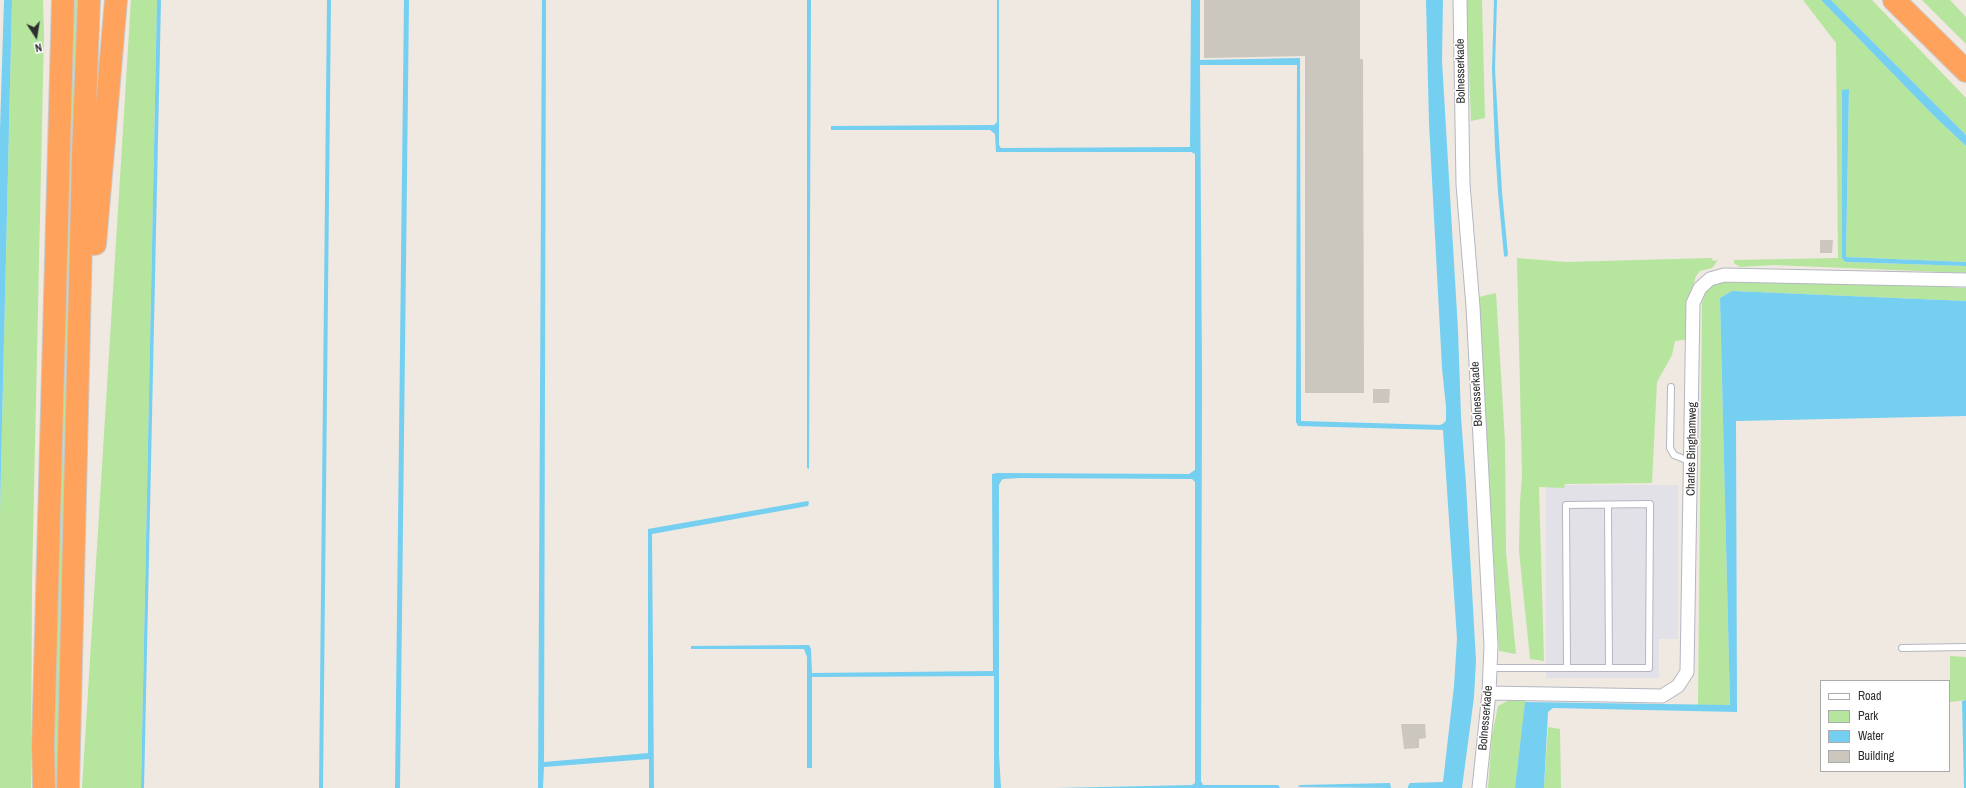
<!DOCTYPE html>
<html>
<head>
<meta charset="utf-8">
<style>
	body { margin:0 }
	#map { position:relative; width:1966px; height:788px; overflow:hidden; background:#efe9e1; font-family:"Archivo Narrow",sans-serif }
	canvas { display:block }
	.legend { position:absolute; left:1820px; top:680px; width:130px; height:92px; box-sizing:border-box; background:#fff; border:1px solid #ababab; margin:0; padding:5px 7px; list-style:none; font-size:12px; color:#2e2e2e }
	.legend li { display:flex; align-items:center; gap:8px; height:20px }
	.legend b { width:20px; border:1px solid #ababab }
	.north { position:absolute; left:16px; top:16px; width:40px; height:40px; -webkit-text-stroke:3px #fff; paint-order:stroke; rotate:168deg; font-size:11px; font-weight:700; line-height:16px; text-align:center; color:#2e2e2e }
	.north::after { content:''; display:block; margin:auto; width:14px; height:18px; background:#2e2e2e; clip-path:polygon(50% 0,100% 100%,50% 72%,0 100%) }
</style>
</head>
<body>
<div id="map">
<canvas width="1966" height="788"></canvas>
<ul class="legend">
<li><b style="height:5px;background:#fff"></b>Road</li>
<li><b style="height:11px;background:#b6e59e"></b>Park</li>
<li><b style="height:11px;background:#75cff0"></b>Water</li>
<li><b style="height:11px;background:#cbc7bf"></b>Building</li>
</ul>
<div class="north">N</div>
</div>
<script>
const ctx = document.querySelector('canvas').getContext('2d');
ctx.lineJoin = 'round';
function fillPath(path, color) {
  ctx.fillStyle = color;
  ctx.fill(path, 'evenodd');
}
function poly(rows) {
  const path = new Path2D();
  for (const r of rows) {
    path.moveTo(r[0], r[1]);
    for (let i = 2; i < r.length; i += 2) path.lineTo(r[i], r[i + 1]);
  }
  return path;
}
function stroke(path, color, width, dash) {
  ctx.strokeStyle = color;
  ctx.lineWidth = width;
  ctx.lineCap = dash ? 'butt' : 'round';
  ctx.setLineDash(dash || []);
  ctx.stroke(path);
}
function drawText(font, color, halo, rows, align = 'center') {
  ctx.font = font + ' "Archivo Narrow",sans-serif';
  ctx.lineWidth = 3;
  ctx.setLineDash([]);
  ctx.textBaseline = 'middle';
  ctx.strokeStyle = halo;
  ctx.fillStyle = color;
  for (const [text, x, y, turn = 0] of rows) {
    ctx.save();
    ctx.translate(x, y);
    ctx.rotate((+turn || 0) * Math.PI / 180);
    ctx.textAlign = isNaN(turn) ? turn : align;
    if (halo) ctx.strokeText(text, 0, 0);
    ctx.fillText(text, 0, 0);
    ctx.restore();
  }
}
const industrial = poly([
	[1546,485,1678,485,1678,639,1659,639,1659,678,1546,678]
]);
const green = poly([
	[12,0,43,0,44,33,32,582,31,788,0,788,0,511],
	[73,0,80,0,61,788,51,788],
	[131,0,157,0,141,788,82,788],
	[1466,0,1482,0,1485,118,1471,121],
	[1803,0,1821,0,1935,117,1966,146,1966,262,1846,257,1849,90,1842,90,1842,258,1844,261,1846,262,1966,266,1966,273,1774,265,1740,267,1734,263,1734,260,1838,258,1836,43],
	[1831,0,1872,0,1966,98,1966,135],
	[1922,0,1950,0,1966,17,1966,44],
	[1517,258,1566,262,1712,258,1713,261,1718,260,1712,268,1700,271,1696,276,1690,297,1690,339,1675,341,1672,355,1657,382,1652,483,1565,484,1564,488,1539,487,1544,661,1530,659,1519,551,1520,502,1522,475],
	[1721,282,1887,284,1966,288,1966,301,1732,291,1720,298,1730,705,1698,705,1702,303,1706,291,1715,283],
	[1496,293,1505,441,1506,552,1516,654,1499,651,1479,297],
	[1950,656,1966,657,1966,700,1950,702],
	[1526,697,1515,788,1488,788,1492,736,1498,706,1509,700],
	[1548,727,1560,729,1561,788,1544,788]
]);
const water = poly([
	[4,0,12,0,0,511,0,129],
	[157,0,161,0,144,788,141,788],
	[327,0,331,0,323,788,319,788],
	[404,0,409,0,400,788,395,788],
	[542,0,546,0,544,762,648,753,648,529,808,501,809,503,808,506,652,534,654,788,649,788,649,759,544,767,543,788,538,788],
	[807,0,811,0,809,469,807,468],
	[997,0,999,0,999,145,1001,148,1190,147,1191,0,1200,0,1200,60,1300,58,1301,421,1440,425,1444,423,1446,420,1446,407,1442,368,1429,123,1426,0,1443,0,1442,61,1458,330,1461,417,1466,484,1476,661,1474,697,1462,788,1408,788,1408,786,1410,783,1443,782,1454,686,1457,639,1443,430,1298,426,1296,422,1297,65,1200,65,1202,378,1201,781,1203,785,1278,785,1280,788,1057,788,1192,785,1195,783,1195,482,1192,479,1020,478,1003,479,1001,481,999,485,999,754,1001,788,994,788,994,676,812,677,812,768,807,768,807,657,804,649,691,649,691,646,809,645,811,649,812,673,993,671,992,474,997,473,1189,474,1195,470,1195,154,1191,152,996,152,995,134,990,130,831,130,831,126,994,125,997,122],
	[1494,0,1497,0,1495,69,1502,192,1508,255,1506,257,1504,256,1498,192,1495,147,1492,69],
	[1821,0,1831,0,1966,135,1966,146,1935,117],
	[1849,89,1846,257,1966,262,1966,266,1846,262,1844,261,1842,258,1842,90],
	[1732,291,1966,301,1966,416,1736,421,1737,712,1553,708,1548,712,1544,788,1515,788,1525,702,1730,705,1720,298],
	[1966,700,1966,788,1964,788,1962,701],
	[1390,783,1391,788,1298,787,1300,785]
]);
const building = poly([
	[1204,0,1360,0,1360,59,1363,59,1364,393,1305,393,1305,56,1204,58],
	[1820,240,1833,240,1832,253,1820,253],
	[1373,389,1390,389,1389,403,1373,403],
	[1401,724,1425,724,1426,738,1419,739,1419,748,1404,749]
]);
const service = poly([
	[1671,387,1670,448,1674,455,1684,459,1691,459],
	[1608,505,1609,668],
	[1902,648,1966,647],
	[1490,668,1649,668,1650,504,1566,505,1567,668]
]);
const minor = poly([
	[1460,0,1463,184,1473,307,1491,645,1489,693,1479,788],
	[1489,693,1662,696,1678,686,1687,672,1693,303,1700,288,1710,279,1724,275,1966,280]
]);
const motorway = poly([
	[1894,0,1966,71],
	[95,244,116,0],
	[44,788,43,745,63,0],
	[68,788,83,156,89,0]
]);
const streetNames = [
	["Bolnesserkade",1461,71,-91],
	["Bolnesserkade",1477,394,-93],
	["Charles Binghamweg",1692,449,-89],
	["Bolnesserkade",1486,718,-85]
];
fillPath(industrial, '#e3e1e8');
fillPath(green, '#b6e59e');
fillPath(water, '#75cff0');
fillPath(building, '#cbc7bf');
stroke(service, '#b4b7c1', 8);
stroke(minor, '#b4b7c1', 15);
stroke(motorway, '#c9c9c9', 24);
stroke(service, '#fff', 6);
stroke(minor, '#fff', 13);
stroke(motorway, '#ffa35c', 22);
drawText('12px', '#2e2e2e', '#fff', streetNames);
</script>
</body>
</html>
